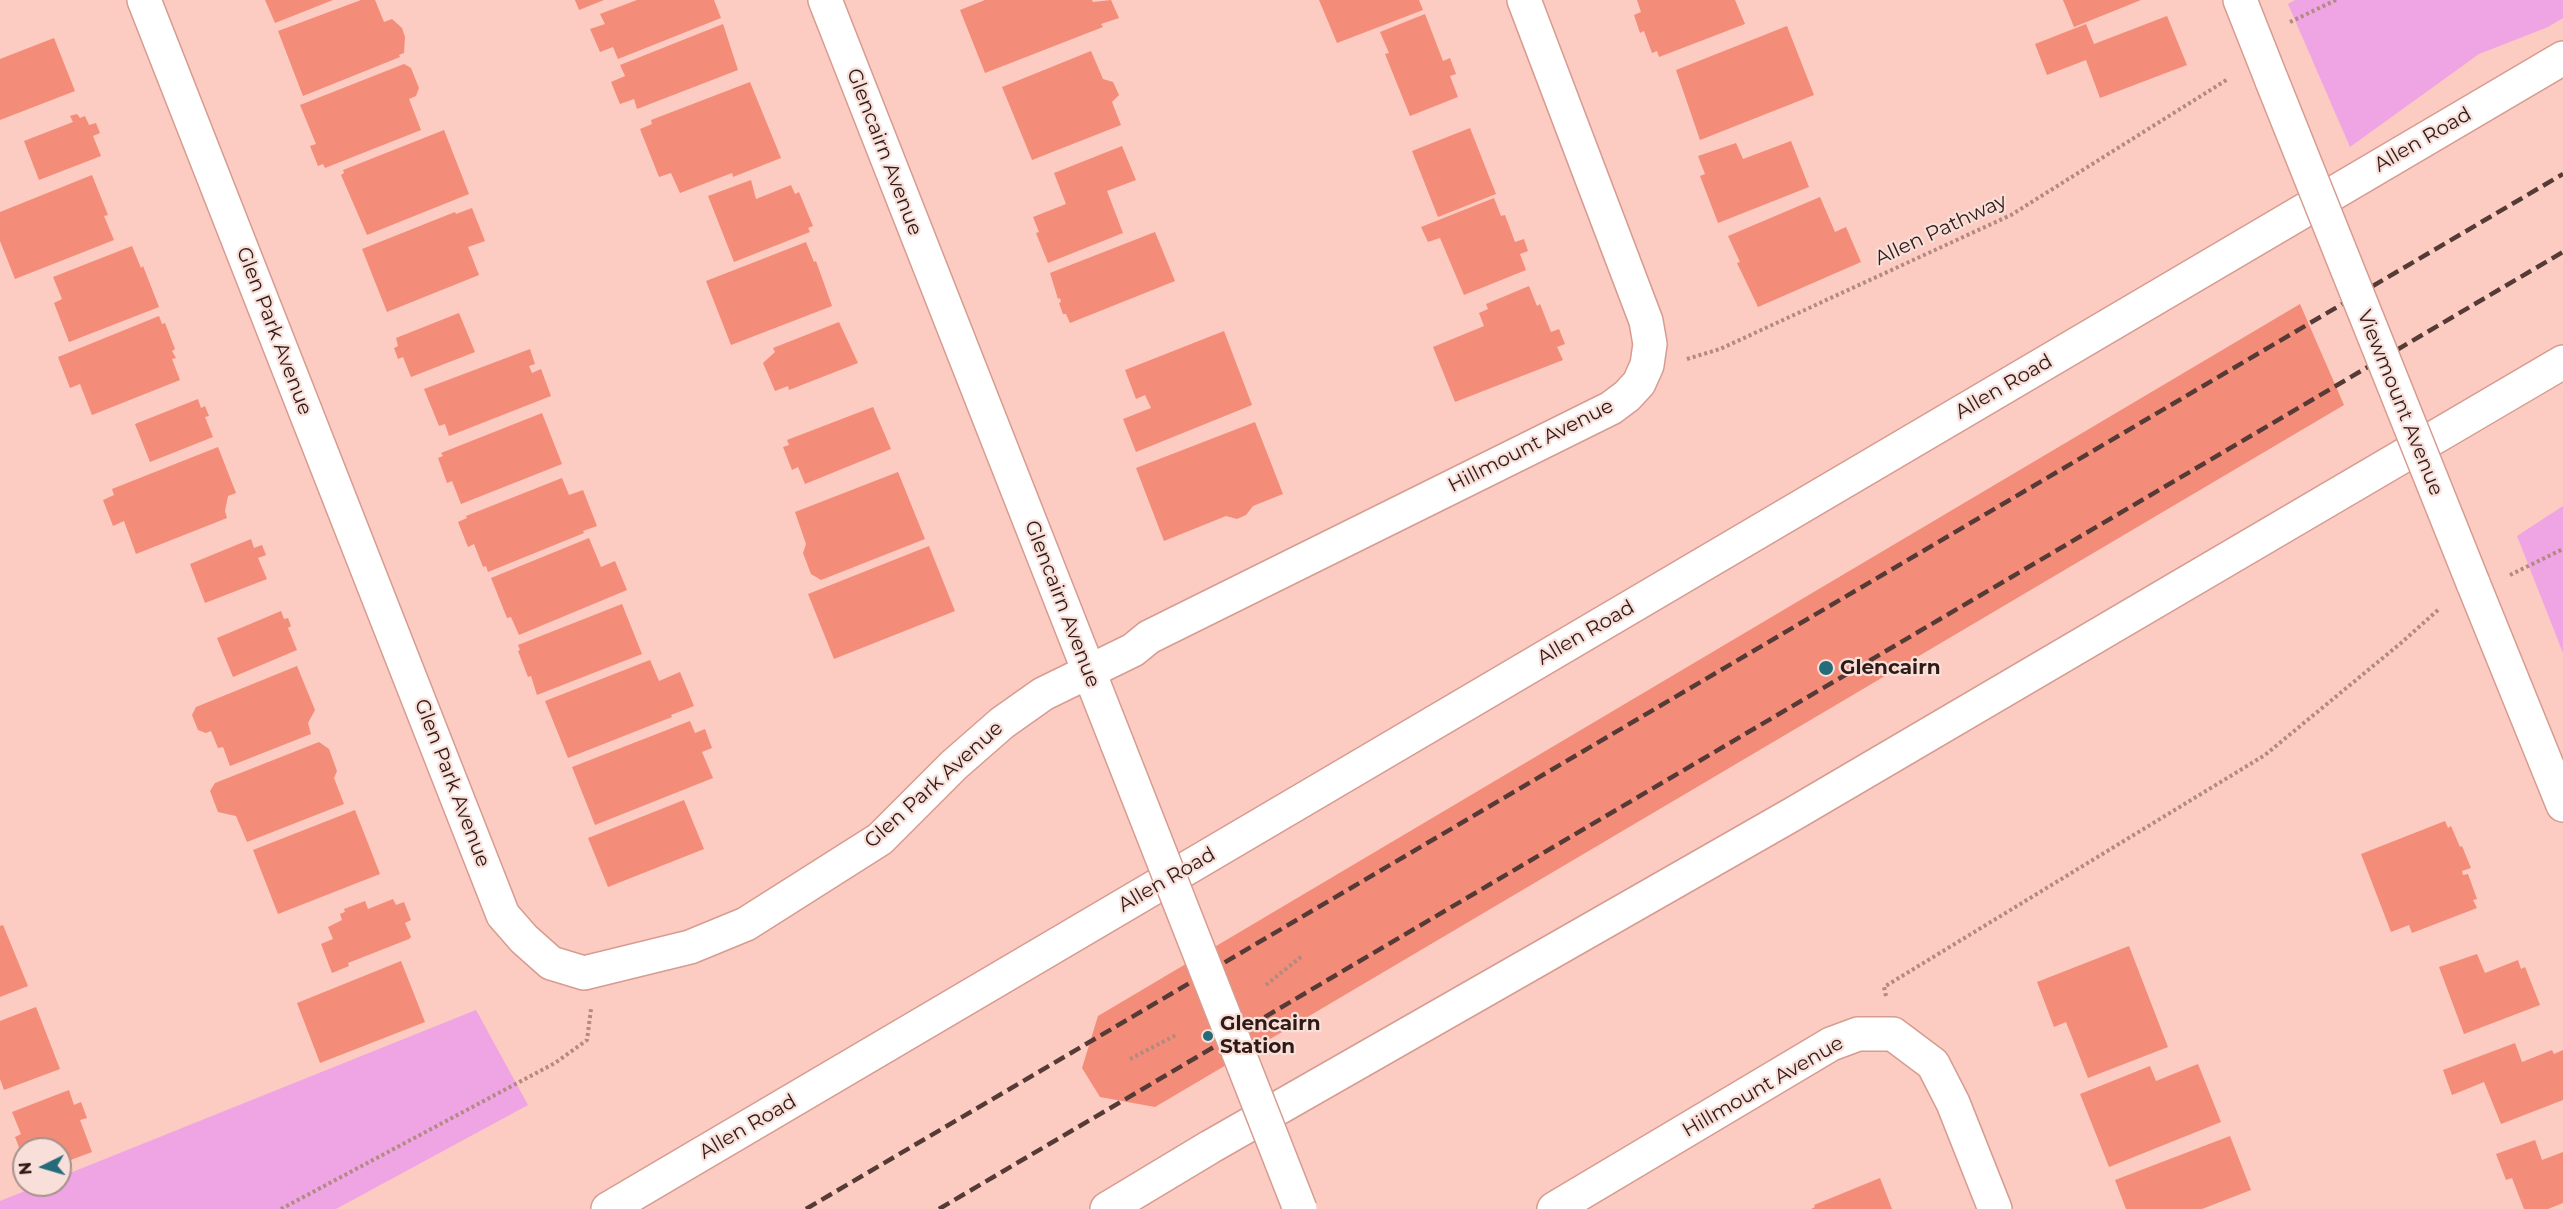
<!DOCTYPE html>
<html>
<head>
<meta charset="utf-8">
<style>
	body { margin:0 }
	#map { position:relative; width:2563px; height:1209px; overflow:hidden; background:#fccbc1; font-family:Montserrat,sans-serif }
	canvas { display:block }
	.north { position:absolute; left:12px; top:1137px; width:60px; height:60px; box-sizing:border-box; background:#f8dfd9; border:2px solid #a8908b; border-radius:50%; rotate:265deg; font-size:16px; font-weight:700; line-height:24px; text-align:center; color:#301a16 }
	.north::after { content:''; display:block; margin:auto; width:21px; height:27px; background:#256c7a; clip-path:polygon(50% 0,100% 100%,50% 72%,0 100%) }
</style>
</head>
<body>
<div id="map">
<canvas width="2563" height="1209"></canvas>
<div class="north">N</div>
</div>
<script>
const ctx = document.querySelector('canvas').getContext('2d');
ctx.lineJoin = 'round';
function fillPath(path, color) {
  ctx.fillStyle = color;
  ctx.fill(path, 'evenodd');
}
function poly(rows) {
  const path = new Path2D();
  for (const r of rows) {
    path.moveTo(r[0], r[1]);
    for (let i = 2; i < r.length; i += 2) path.lineTo(r[i], r[i + 1]);
  }
  return path;
}
function stroke(path, color, width, dash) {
  ctx.strokeStyle = color;
  ctx.lineWidth = width;
  ctx.lineCap = dash ? 'butt' : 'round';
  ctx.setLineDash(dash || []);
  ctx.stroke(path);
}
function drawText(font, color, halo, rows, align = 'center') {
  ctx.font = font + ' Montserrat,sans-serif';
  ctx.lineWidth = 4.5;
  ctx.setLineDash([]);
  ctx.textBaseline = 'middle';
  ctx.strokeStyle = halo;
  ctx.fillStyle = color;
  for (const [text, x, y, turn = 0] of rows) {
    ctx.save();
    ctx.translate(x, y);
    ctx.rotate((+turn || 0) * Math.PI / 180);
    ctx.textAlign = isNaN(turn) ? turn : align;
    if (halo) ctx.strokeText(text, 0, 0);
    ctx.fillText(text, 0, 0);
    ctx.restore();
  }
}
const green = poly([
	[2295,0,2563,0,2563,18,2548,27,2479,54,2350,147,2288,4],
	[2563,506,2563,653,2517,536],
	[476,1010,528,1105,336,1209,0,1209,0,1201,40,1185,60,1185,60,1177]
]);
const building = poly([
	[265,0,333,0,275,23],
	[361,0,375,0,384,22,392,19,402,28,405,37,404,53,399,55,400,57,303,96,278,31],
	[575,0,604,0,579,10],
	[637,0,714,0,721,18,618,59,613,47,600,52,590,29,605,24,600,14],
	[985,0,1092,0,1093,2,1111,0,1119,18,1101,24,1103,27,985,73,960,10],
	[1319,0,1419,0,1423,10,1337,43],
	[1637,0,1735,0,1745,24,1659,57,1657,51,1652,53,1644,31,1640,33,1634,15,1641,12],
	[2063,0,2141,0,2074,27],
	[1425,14,1443,61,1450,58,1456,74,1450,76,1458,97,1410,116,1385,54,1389,53,1380,32],
	[2167,16,2187,65,2100,98,2086,60,2047,75,2035,44,2086,24,2094,44],
	[723,24,738,70,637,109,634,99,620,104,611,82,625,76,620,65],
	[1787,26,1814,95,1700,140,1676,70],
	[54,38,75,91,0,120,0,59],
	[1091,51,1103,79,1113,82,1119,95,1112,102,1121,125,1032,160,1002,87],
	[404,64,411,68,419,88,416,96,409,99,421,130,325,168,323,164,318,166,310,146,316,144,300,105],
	[750,82,781,158,733,177,732,173,680,193,671,173,659,177,640,129,652,124,651,120],
	[77,114,80,118,85,116,89,125,96,123,100,133,93,136,101,156,39,180,24,141,73,122,70,116],
	[1470,128,1496,194,1438,217,1412,151],
	[444,130,469,194,367,235,341,175,344,173,343,170],
	[1791,141,1809,187,1718,223,1700,176,1705,174,1698,156,1736,143,1743,159],
	[1122,146,1136,180,1107,191,1123,233,1048,263,1036,233,1039,232,1033,217,1066,204,1054,173],
	[92,175,108,215,104,216,114,240,15,279,0,241,0,212],
	[751,180,756,199,791,185,795,194,799,192,813,226,808,228,810,232,734,262,708,196],
	[1820,197,1835,232,1846,227,1861,262,1758,307,1737,263,1740,262,1728,236],
	[1494,198,1501,216,1505,215,1515,242,1524,239,1528,251,1520,254,1526,270,1464,295,1440,238,1428,242,1421,227],
	[472,208,485,241,468,247,479,275,387,312,362,249,455,212,456,214],
	[1155,232,1175,281,1070,323,1066,314,1063,314,1059,303,1061,302,1060,298,1058,299,1050,273],
	[806,242,814,262,816,261,832,306,731,345,706,281],
	[132,246,141,268,143,266,159,307,69,342,54,303,62,299,53,277],
	[1529,286,1537,306,1540,304,1551,332,1559,329,1565,344,1557,347,1563,360,1455,402,1433,347,1484,326,1479,313,1488,309,1486,304],
	[2300,304,2344,405,1155,1107,1100,1097,1082,1068,1098,1016],
	[459,313,475,352,411,377,403,357,398,359,394,348,398,346,396,338],
	[159,316,162,324,165,323,175,349,172,351,176,358,172,359,180,380,92,415,80,384,70,388,58,357],
	[839,322,858,363,789,390,788,386,775,391,763,363,775,352,773,348],
	[1224,331,1252,405,1136,452,1123,419,1151,408,1145,395,1136,399,1125,370],
	[530,349,535,364,529,366,532,373,541,369,551,396,449,436,445,424,439,426,424,389],
	[198,399,201,408,205,406,209,416,205,417,213,437,150,462,135,424],
	[873,407,891,449,805,484,798,467,792,470,783,447,789,445,787,440],
	[542,413,562,464,461,504,452,481,447,483,438,458,443,456,441,453],
	[1255,422,1283,494,1253,506,1246,515,1237,519,1226,516,1164,541,1136,468],
	[218,447,236,493,228,496,225,511,227,518,136,554,124,521,113,526,103,500,114,495,112,489],
	[898,472,925,539,821,580,811,574,803,553,806,544,795,512],
	[562,478,569,495,583,490,597,526,583,531,584,533,488,572,486,566,483,567,474,544,468,547,458,522,467,518,466,516],
	[589,538,601,567,615,561,627,590,519,635,511,617,507,618,491,578],
	[251,539,254,548,262,545,266,555,258,558,267,579,205,603,190,564],
	[929,546,955,611,834,659,808,594],
	[622,604,642,654,537,695,531,676,528,677,518,651,520,650,518,645],
	[281,611,284,619,288,618,291,626,288,628,297,650,233,677,217,638],
	[650,660,659,681,680,672,694,706,671,715,672,717,568,758,545,701],
	[297,666,315,710,308,723,311,734,230,766,223,747,218,748,211,731,206,733,198,730,192,715,196,707],
	[690,721,695,733,705,729,712,748,702,752,713,778,595,825,572,767],
	[319,742,329,749,337,771,334,778,344,804,247,842,236,816,218,812,210,791,215,783],
	[684,800,704,849,608,887,588,838],
	[355,810,380,874,278,914,253,850],
	[2445,821,2448,828,2451,826,2460,847,2462,846,2471,868,2462,871,2463,875,2468,874,2477,899,2473,900,2477,908,2412,933,2409,925,2391,932,2361,854],
	[393,899,396,905,404,902,411,920,405,923,411,937,409,939,348,963,349,966,332,973,321,944,333,939,328,927,342,920,340,914,345,912,344,909,365,901,368,909],
	[3,925,28,986,0,997,0,926],
	[2129,946,2168,1047,2088,1078,2066,1022,2054,1027,2037,982],
	[2477,954,2485,973,2518,960,2521,969,2525,967,2540,1005,2464,1034,2439,967],
	[401,961,425,1022,320,1063,297,1003],
	[36,1007,60,1069,4,1090,0,1079,0,1021],
	[2515,1043,2522,1062,2552,1050,2554,1054,2563,1050,2563,1100,2501,1124,2484,1082,2452,1095,2443,1070],
	[2198,1064,2221,1122,2109,1167,2080,1094,2150,1066,2156,1081],
	[69,1090,74,1105,81,1102,87,1118,80,1120,92,1152,60,1164,60,1149,24,1149,24,1160,15,1137,21,1134,12,1112],
	[2230,1136,2251,1190,2202,1209,2126,1209,2115,1180],
	[2535,1140,2542,1160,2563,1152,2563,1203,2548,1209,2524,1209,2512,1178,2506,1180,2496,1154],
	[1880,1178,1892,1209,1811,1209,1815,1207,1814,1205]
]);
const path = poly([
	[2290,22,2336,0],
	[1687,359,1720,349,2011,215,2228,79],
	[2510,575,2563,549],
	[1266,985,1302,956],
	[1886,996,1884,987,2265,755,2401,643,2438,610],
	[1130,1059,1178,1034],
	[281,1209,555,1063,587,1040,591,1009]
]);
const minor = poly([
	[144,0,503,915,524,939,551,963,584,973,690,947,746,924,880,839,954,765,1002,723,1043,694,1133,650,1149,637,1611,408,1627,396,1639,383,1647,365,1650,344,1646,321,1524,0],
	[825,0,1117,743],
	[2240,0,2272,81],
	[2473,583,2563,805],
	[1554,1209,1831,1044,1858,1034,1893,1034,1933,1064,1953,1103,1995,1209]
]);
const highway = poly([
	[608,1209,2563,58],
	[1107,1209,1210,1147,1793,814,2563,362]
]);
const rail = poly([
	[806,1209,2563,174],
	[939,1209,2563,252]
]);
const minorBridge = poly([
	[2272,81,2473,583],
	[1117,743,1300,1209]
]);
const markers = [
	[1826,668,8,"#256c7a"],
	[1208,1036,6,"#256c7a"]
];
const streetNames = [
	["Allen Road",2423,140,-30],
	["Glencairn Avenue",884,152,69],
	["Allen Pathway",1941,230,-25],
	["Glen Park Avenue",274,331,69],
	["Allen Road",2004,387,-30],
	["Viewmount Avenue",2400,403,68],
	["Hillmount Avenue",1531,446,-27],
	["Glencairn Avenue",1062,604,69],
	["Allen Road",1586,633,-30],
	["Glen Park Avenue",452,783,69],
	["Glen Park Avenue",934,785,-42],
	["Allen Road",1167,880,-30],
	["Hillmount Avenue",1763,1087,-30],
	["Allen Road",748,1127,-30]
];
const poiNames = [
	["Glencairn",1840,668],
	["Glencairn",1220,1024],
	["Station",1220,1047]
];
fillPath(green, '#efa4e3');
fillPath(building, '#f38c78');
stroke(minor, '#d79c90', 36);
stroke(highway, '#d79c90', 36);
stroke(path, '#b18a82', 4, [3, 3]);
stroke(minor, '#fff', 33);
stroke(highway, '#fff', 33);
stroke(rail, '#553a35', 4.5, [12, 6]);
stroke(minorBridge, '#d79c90', 36, []);
stroke(minorBridge, '#fff', 33);
for (const [x, y, r, color] of markers) {
  const dot = new Path2D();
  dot.arc(x, y, r, 0, 2 * Math.PI);
  ctx.fillStyle = color;
  ctx.fill(dot);
  stroke(dot, '#f8dfd9', 2);
}
drawText('20px', '#301a16', '#f8dfd9', streetNames);
drawText('bold 20px', '#301a16', '#f8dfd9', poiNames, 'left');
</script>
</body>
</html>
